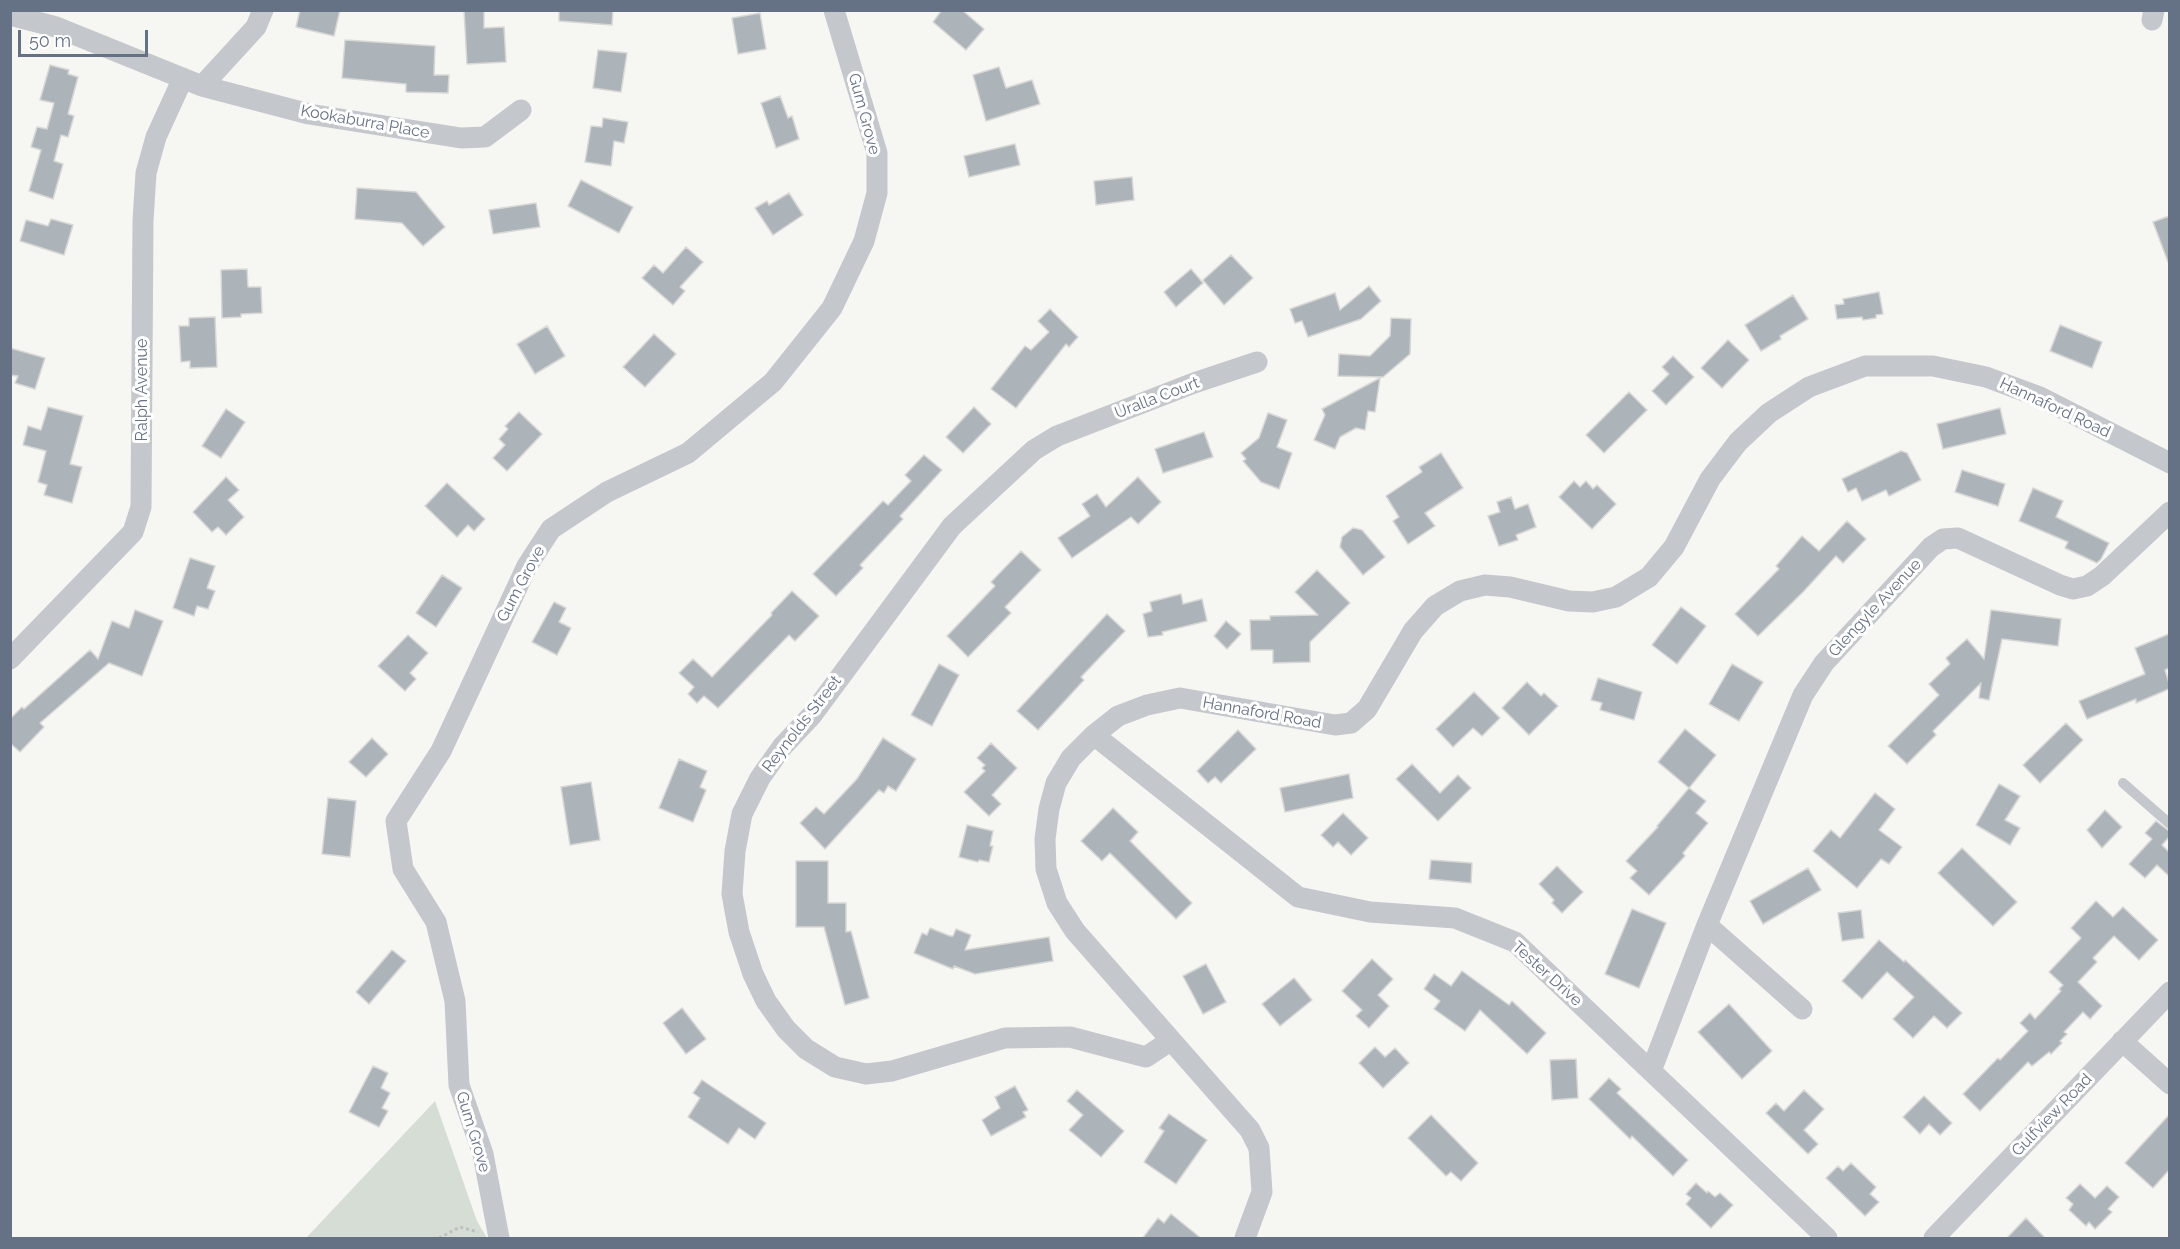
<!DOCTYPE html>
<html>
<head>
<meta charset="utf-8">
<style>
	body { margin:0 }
	#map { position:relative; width:2180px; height:1249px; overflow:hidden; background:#f6f6f3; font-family:Raleway,sans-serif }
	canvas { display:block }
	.frame { position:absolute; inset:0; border:12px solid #657184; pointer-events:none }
	.scale { position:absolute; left:18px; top:30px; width:130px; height:27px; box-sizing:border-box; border:3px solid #657184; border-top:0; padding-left:8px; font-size:18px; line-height:21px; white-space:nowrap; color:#657184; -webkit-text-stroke:4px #fff; paint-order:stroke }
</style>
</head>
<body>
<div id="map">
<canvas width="2180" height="1249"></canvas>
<div class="frame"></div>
<div class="scale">50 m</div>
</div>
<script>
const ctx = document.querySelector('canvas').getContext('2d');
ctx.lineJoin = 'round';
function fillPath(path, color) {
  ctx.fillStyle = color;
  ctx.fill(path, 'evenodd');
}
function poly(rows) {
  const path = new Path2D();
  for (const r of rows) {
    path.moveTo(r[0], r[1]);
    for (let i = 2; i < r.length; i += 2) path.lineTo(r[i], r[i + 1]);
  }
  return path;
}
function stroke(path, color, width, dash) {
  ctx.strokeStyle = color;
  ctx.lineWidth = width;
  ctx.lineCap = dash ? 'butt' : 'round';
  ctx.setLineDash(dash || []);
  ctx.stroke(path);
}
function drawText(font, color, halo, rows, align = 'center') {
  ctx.font = font + ' Raleway,sans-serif';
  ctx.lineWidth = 6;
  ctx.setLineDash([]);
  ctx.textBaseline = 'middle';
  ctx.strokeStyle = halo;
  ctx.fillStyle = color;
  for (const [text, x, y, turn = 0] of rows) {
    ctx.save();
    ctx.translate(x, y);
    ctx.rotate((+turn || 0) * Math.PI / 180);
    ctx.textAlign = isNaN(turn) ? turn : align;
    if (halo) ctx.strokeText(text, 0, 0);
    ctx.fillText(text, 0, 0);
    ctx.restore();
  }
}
const green = poly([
	[435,1101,477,1221,487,1238,306,1238]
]);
const building = poly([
	[300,10,340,10,334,36,296,27,300,10],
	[464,10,484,10,484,28,504,27,506,62,467,64,464,10],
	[559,10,613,10,612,25,559,21,559,10],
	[942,10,962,10,984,29,966,50,933,22,942,10],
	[760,13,766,49,738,54,732,18,760,13],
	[345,40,435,46,434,75,449,75,448,93,406,92,406,84,342,78,345,40],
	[598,50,627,53,621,92,593,88,598,50],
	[50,65,69,70,68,74,78,77,68,114,74,116,68,137,61,135,54,161,63,164,53,199,29,191,41,150,31,147,37,127,47,129,54,103,40,100,50,65],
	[999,67,1006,88,1032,80,1040,104,986,121,973,75,999,67],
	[780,96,788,118,792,116,799,139,776,148,761,103,780,96],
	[603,118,628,122,624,143,614,141,611,166,585,162,591,126,602,127,603,118],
	[1015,144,1020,165,969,177,964,156,1015,144],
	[1132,177,1134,200,1096,205,1094,181,1132,177],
	[581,180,633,207,619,233,568,206,581,180],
	[357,188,416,192,445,227,423,246,402,223,355,219,357,188],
	[789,193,803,215,773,235,755,208,767,201,769,205,789,193],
	[536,203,540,227,493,234,489,210,536,203],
	[2169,216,2169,261,2168,262,2153,222,2169,216],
	[51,219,73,225,64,255,20,241,26,220,48,226,51,219],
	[686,247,703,262,680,287,685,291,673,305,642,278,654,265,663,273,686,247],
	[1231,255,1253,278,1224,305,1203,280,1231,255],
	[247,269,248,287,261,287,262,313,241,314,241,317,222,318,221,270,247,269],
	[1191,269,1203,283,1176,307,1164,292,1191,269],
	[1369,286,1381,301,1361,319,1308,337,1302,321,1295,323,1290,309,1335,293,1340,310,1369,286],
	[1879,292,1883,314,1876,315,1876,318,1863,320,1862,317,1837,319,1835,305,1844,304,1843,299,1879,292],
	[1793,295,1808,319,1780,336,1781,339,1761,351,1745,325,1793,295],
	[1050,309,1078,337,1069,347,1066,344,1016,408,991,389,1025,346,1031,350,1049,332,1038,321,1050,309],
	[215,317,217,367,190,368,190,361,181,362,179,326,189,326,189,318,215,317],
	[1391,318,1411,319,1410,354,1383,377,1338,376,1339,354,1370,356,1390,336,1391,318],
	[2060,325,2102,342,2092,368,2050,351,2060,325],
	[547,326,565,356,535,374,517,344,547,326],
	[654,334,676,354,645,387,623,367,654,334],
	[1728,340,1749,360,1722,388,1701,368,1728,340],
	[10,348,45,358,35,389,15,383,18,376,10,375,10,348],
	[1673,356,1694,377,1666,405,1652,391,1669,374,1662,367,1673,356],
	[1380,378,1375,412,1368,411,1365,430,1356,428,1340,437,1335,449,1314,440,1325,415,1322,409,1380,378],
	[1629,392,1647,410,1604,453,1586,435,1629,392],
	[48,407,83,416,70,464,82,467,72,503,44,495,47,485,38,482,46,451,23,445,28,426,41,430,48,407],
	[974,407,991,424,963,453,946,437,974,407],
	[2000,408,2006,434,1943,449,1937,424,2000,408],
	[226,409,245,422,221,458,202,446,226,409],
	[519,412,542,434,507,471,493,458,505,445,499,439,508,429,505,426,519,412],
	[1268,413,1287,420,1277,447,1292,453,1279,489,1261,482,1243,461,1246,459,1241,453,1259,438,1268,413],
	[1204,432,1213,457,1163,473,1155,449,1204,432],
	[1901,451,1907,453,1921,480,1889,496,1886,490,1862,501,1856,488,1848,492,1842,479,1901,451],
	[1441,453,1463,488,1425,513,1435,526,1408,544,1393,521,1399,517,1386,496,1422,472,1419,467,1441,453],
	[924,455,942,470,900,516,903,519,860,565,863,568,836,596,813,574,883,501,888,505,911,481,905,475,924,455],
	[1962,470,2005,484,1998,506,1955,492,1962,470],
	[226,477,239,490,228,500,244,517,226,535,218,527,212,532,193,512,226,477],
	[1138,477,1161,502,1138,524,1131,517,1072,558,1058,538,1090,516,1082,504,1097,494,1106,507,1138,477],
	[1574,481,1580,487,1586,481,1593,489,1597,485,1616,504,1592,529,1559,497,1574,481],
	[447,483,485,519,474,531,468,525,457,537,425,506,447,483],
	[2033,488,2063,501,2056,517,2109,543,2101,559,2097,563,2065,548,2068,542,2019,521,2033,488],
	[1511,497,1515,509,1528,504,1536,527,1516,535,1518,540,1499,546,1488,516,1500,512,1497,502,1511,497],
	[1847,521,1866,539,1843,563,1836,556,1804,591,1758,636,1735,614,1779,569,1776,566,1802,536,1819,551,1847,521],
	[1353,528,1362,530,1385,557,1363,575,1340,547,1342,537,1353,528],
	[1021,551,1041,570,1005,607,1011,613,968,657,947,636,995,586,991,582,1021,551],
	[190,558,215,566,207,588,215,591,208,609,197,606,194,616,173,608,190,558],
	[1317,570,1350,603,1310,642,1310,662,1273,663,1273,650,1251,650,1250,620,1270,620,1270,616,1318,615,1295,592,1317,570],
	[442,575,462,588,436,627,416,613,442,575],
	[792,591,819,616,795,641,789,635,718,708,704,696,697,703,688,694,694,687,679,673,693,659,712,677,772,615,771,613,792,591],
	[1181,594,1183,604,1202,599,1207,621,1162,632,1163,635,1148,637,1143,614,1152,611,1150,602,1181,594],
	[554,602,566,608,559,622,571,628,557,655,532,642,554,602],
	[1681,607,1706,626,1677,664,1652,645,1681,607],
	[135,610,163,621,142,676,109,663,40,723,44,727,20,752,10,743,10,719,22,707,24,709,90,650,98,659,112,621,129,628,135,610],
	[1991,610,2061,619,2058,646,2002,639,1989,700,1979,698,1981,683,1933,731,1936,735,1907,764,1888,746,1939,695,1929,684,1950,664,1946,658,1967,639,1984,659,1991,610],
	[1107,614,1125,631,1081,677,1084,680,1038,730,1017,711,1107,614],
	[1226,621,1241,634,1227,649,1214,636,1226,621],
	[2169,634,2169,668,2165,670,2169,683,2169,689,2136,703,2136,699,2087,719,2079,701,2145,674,2135,648,2169,634],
	[408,635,428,653,410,673,416,679,405,691,378,666,408,635],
	[939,664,959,675,932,726,911,715,939,664],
	[1732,664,1763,682,1739,721,1709,704,1732,664],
	[1598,678,1642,692,1634,720,1600,710,1602,703,1591,700,1598,678],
	[1527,682,1541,696,1544,693,1558,706,1529,735,1502,708,1527,682],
	[1474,692,1500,718,1482,736,1473,728,1453,747,1436,729,1474,692],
	[2066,723,2083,740,2040,783,2023,765,2066,723],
	[1685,729,1716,755,1689,788,1658,762,1685,729],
	[1238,730,1256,749,1221,783,1215,777,1208,783,1197,771,1238,730],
	[372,738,388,754,366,777,349,762,372,738],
	[883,738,916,759,896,791,888,786,884,793,879,790,825,849,800,823,816,807,824,814,857,779,883,738],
	[991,743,1017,768,992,795,1001,804,989,816,964,792,985,771,982,768,985,765,977,758,991,743],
	[679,759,707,771,700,787,706,790,693,822,659,808,679,759],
	[1412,764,1440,793,1458,775,1471,788,1438,821,1396,779,1412,764],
	[1349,774,1353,798,1285,812,1280,788,1349,774],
	[591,782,600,840,570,845,561,787,591,782],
	[1999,784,2020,796,2005,820,2020,828,2010,845,1976,825,1999,784],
	[1689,788,1706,801,1696,813,1708,823,1683,853,1685,856,1649,895,1630,878,1637,871,1626,861,1658,827,1657,826,1689,788],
	[1875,793,1895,809,1879,830,1902,847,1889,864,1881,859,1857,888,1813,851,1831,830,1840,838,1875,793],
	[328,798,356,801,350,857,322,854,328,798],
	[1113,808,1138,832,1130,841,1192,903,1176,919,1110,853,1102,861,1081,841,1113,808],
	[2105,810,2122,827,2102,848,2087,830,2105,810],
	[1343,813,1368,838,1351,855,1338,842,1333,847,1321,835,1343,813],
	[2156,821,2169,831,2169,837,2162,845,2169,852,2169,876,2157,865,2145,878,2129,864,2152,839,2145,833,2156,821],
	[967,825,993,831,990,846,993,846,989,862,979,860,978,862,959,857,967,825],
	[1962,848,2017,902,1993,926,1938,873,1962,848],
	[1431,860,1472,863,1471,883,1429,879,1431,860],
	[796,861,828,861,828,903,846,903,846,932,851,931,869,998,845,1005,824,927,796,927,796,861],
	[1557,866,1583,892,1562,913,1552,903,1554,900,1539,884,1557,866],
	[1808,868,1821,890,1763,924,1750,901,1808,868],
	[2096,901,2113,917,2123,907,2158,940,2139,960,2114,936,2093,958,2097,962,2078,982,2102,1006,2090,1019,2083,1012,2064,1032,2067,1034,2060,1041,2062,1043,2051,1054,2049,1052,2032,1066,2028,1062,1980,1111,1963,1094,1998,1058,2000,1060,2028,1031,2020,1023,2030,1013,2035,1019,2061,991,2059,989,2063,985,2049,972,2081,938,2071,928,2096,901],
	[1632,909,1666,923,1639,988,1605,974,1632,909],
	[1861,910,1864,938,1842,941,1838,913,1861,910],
	[930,928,950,936,953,936,956,929,971,935,965,950,1049,937,1053,961,975,974,954,966,953,969,914,953,922,933,927,935,930,928],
	[1879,940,1904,962,1905,960,1962,1013,1947,1028,1934,1016,1913,1038,1893,1019,1914,997,1887,972,1862,999,1842,981,1879,940],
	[392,950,406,961,369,1004,356,992,392,950],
	[1372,959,1393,979,1378,995,1389,1006,1369,1028,1356,1016,1362,1010,1342,991,1372,959],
	[1206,964,1226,1002,1203,1014,1183,976,1206,964],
	[1462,971,1509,1005,1512,1001,1546,1033,1527,1054,1480,1010,1465,1031,1434,1009,1440,1001,1424,989,1434,974,1451,986,1462,971],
	[1294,978,1312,1000,1280,1026,1262,1004,1294,978],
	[1729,1004,1772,1051,1742,1079,1698,1032,1729,1004],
	[682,1008,706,1039,686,1054,663,1023,682,1008],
	[1375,1047,1385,1057,1395,1048,1409,1063,1383,1088,1359,1063,1375,1047],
	[1576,1059,1578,1098,1552,1100,1550,1060,1576,1059],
	[373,1066,388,1073,381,1088,390,1093,382,1108,388,1111,379,1127,349,1112,373,1066],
	[1609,1078,1621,1089,1617,1093,1688,1160,1673,1176,1632,1136,1630,1139,1589,1099,1609,1078],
	[702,1080,766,1123,755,1139,739,1128,728,1144,688,1117,700,1098,693,1093,702,1080],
	[1015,1086,1028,1110,1023,1112,1026,1117,991,1136,982,1120,1000,1108,995,1097,1015,1086],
	[1077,1090,1124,1131,1101,1157,1069,1130,1083,1115,1067,1101,1077,1090],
	[1804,1090,1824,1109,1804,1130,1818,1144,1808,1154,1766,1113,1776,1103,1784,1111,1804,1090],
	[1924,1096,1952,1123,1940,1135,1929,1124,1920,1134,1903,1117,1924,1096],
	[1169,1114,1207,1140,1176,1184,1144,1162,1164,1131,1159,1128,1169,1114],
	[1431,1115,1478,1163,1461,1181,1451,1172,1446,1176,1408,1138,1431,1115],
	[2169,1115,2169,1170,2153,1188,2125,1163,2169,1115],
	[1851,1163,1876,1187,1870,1194,1879,1202,1865,1216,1826,1178,1838,1166,1843,1171,1851,1163],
	[1696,1183,1707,1193,1708,1191,1715,1197,1720,1193,1733,1205,1711,1228,1686,1204,1691,1198,1686,1194,1696,1183],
	[2080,1184,2095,1198,2107,1186,2119,1197,2108,1209,2112,1212,2095,1229,2089,1222,2086,1226,2069,1210,2073,1204,2066,1198,2080,1184],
	[1171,1214,1202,1239,1142,1239,1158,1218,1164,1223,1171,1214],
	[2026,1218,2046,1239,2006,1239,2026,1218]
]);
const path = poly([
	[439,1238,460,1227,478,1232]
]);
const lane = poly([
	[2123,783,2170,824]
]);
const street = poly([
	[10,15,56,27,202,86,309,114,461,138,485,137,521,110],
	[2152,20,2154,10],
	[202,86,256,27,263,10],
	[10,659,133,532,141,507,143,221,146,173,156,137,183,78],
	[1094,735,1298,897,1370,912,1455,918,1515,942,1827,1238],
	[1707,925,1802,1009],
	[1170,1041,1146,1057,1070,1037,1005,1038,892,1071,866,1074,835,1067,806,1049,786,1029,766,1001,753,974,739,932,732,894,735,851,742,814,760,778,782,747,812,715,952,526,1034,450,1057,436,1194,383,1257,362],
	[2122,1041,2170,1084],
	[1651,1071,1707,925,1803,695,1824,663,1931,547,1943,539,1958,538,2060,585,2073,589,2087,586,2102,576,2170,512],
	[499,1238,483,1154,459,1085,455,1001,436,922,403,869,396,821,441,751,527,566,551,529,607,492,688,453,773,382,832,308,864,241,877,193,877,153,834,10],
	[1245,1238,1262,1192,1259,1148,1250,1130,1075,931,1057,903,1046,869,1045,839,1049,809,1056,783,1071,758,1094,735,1118,716,1147,705,1180,698,1335,725,1351,723,1367,709,1413,631,1435,606,1460,591,1485,585,1510,587,1569,601,1593,602,1616,597,1649,577,1674,547,1710,479,1738,442,1769,413,1809,387,1865,366,1933,366,1986,377,2040,397,2170,463],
	[1934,1238,2170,992]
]);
const streetNames = [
	["Gum Grove",864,114,75],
	["Kookaburra Place",365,122,10],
	["Ralph Avenue",142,390,-90],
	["Uralla Court",1157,398,-21],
	["Hannaford Road",2055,408,25],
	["Gum Grove",521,584,-62],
	["Glengyle Avenue",1875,608,-47],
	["Hannaford Road",1262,713,10],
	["Reynolds Street",802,724,-52],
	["Tester Drive",1547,974,42],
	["Gulfview Road",2052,1115,-46],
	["Gum Grove",473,1132,73]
];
fillPath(green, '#d6ddd4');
fillPath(building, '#acb3b9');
stroke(building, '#d7d8d5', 1.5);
stroke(path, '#bebfc2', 3, [3, 3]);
stroke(lane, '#c4c7cb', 10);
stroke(street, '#c4c7cb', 21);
drawText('16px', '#657184', '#fff', streetNames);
</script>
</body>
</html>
